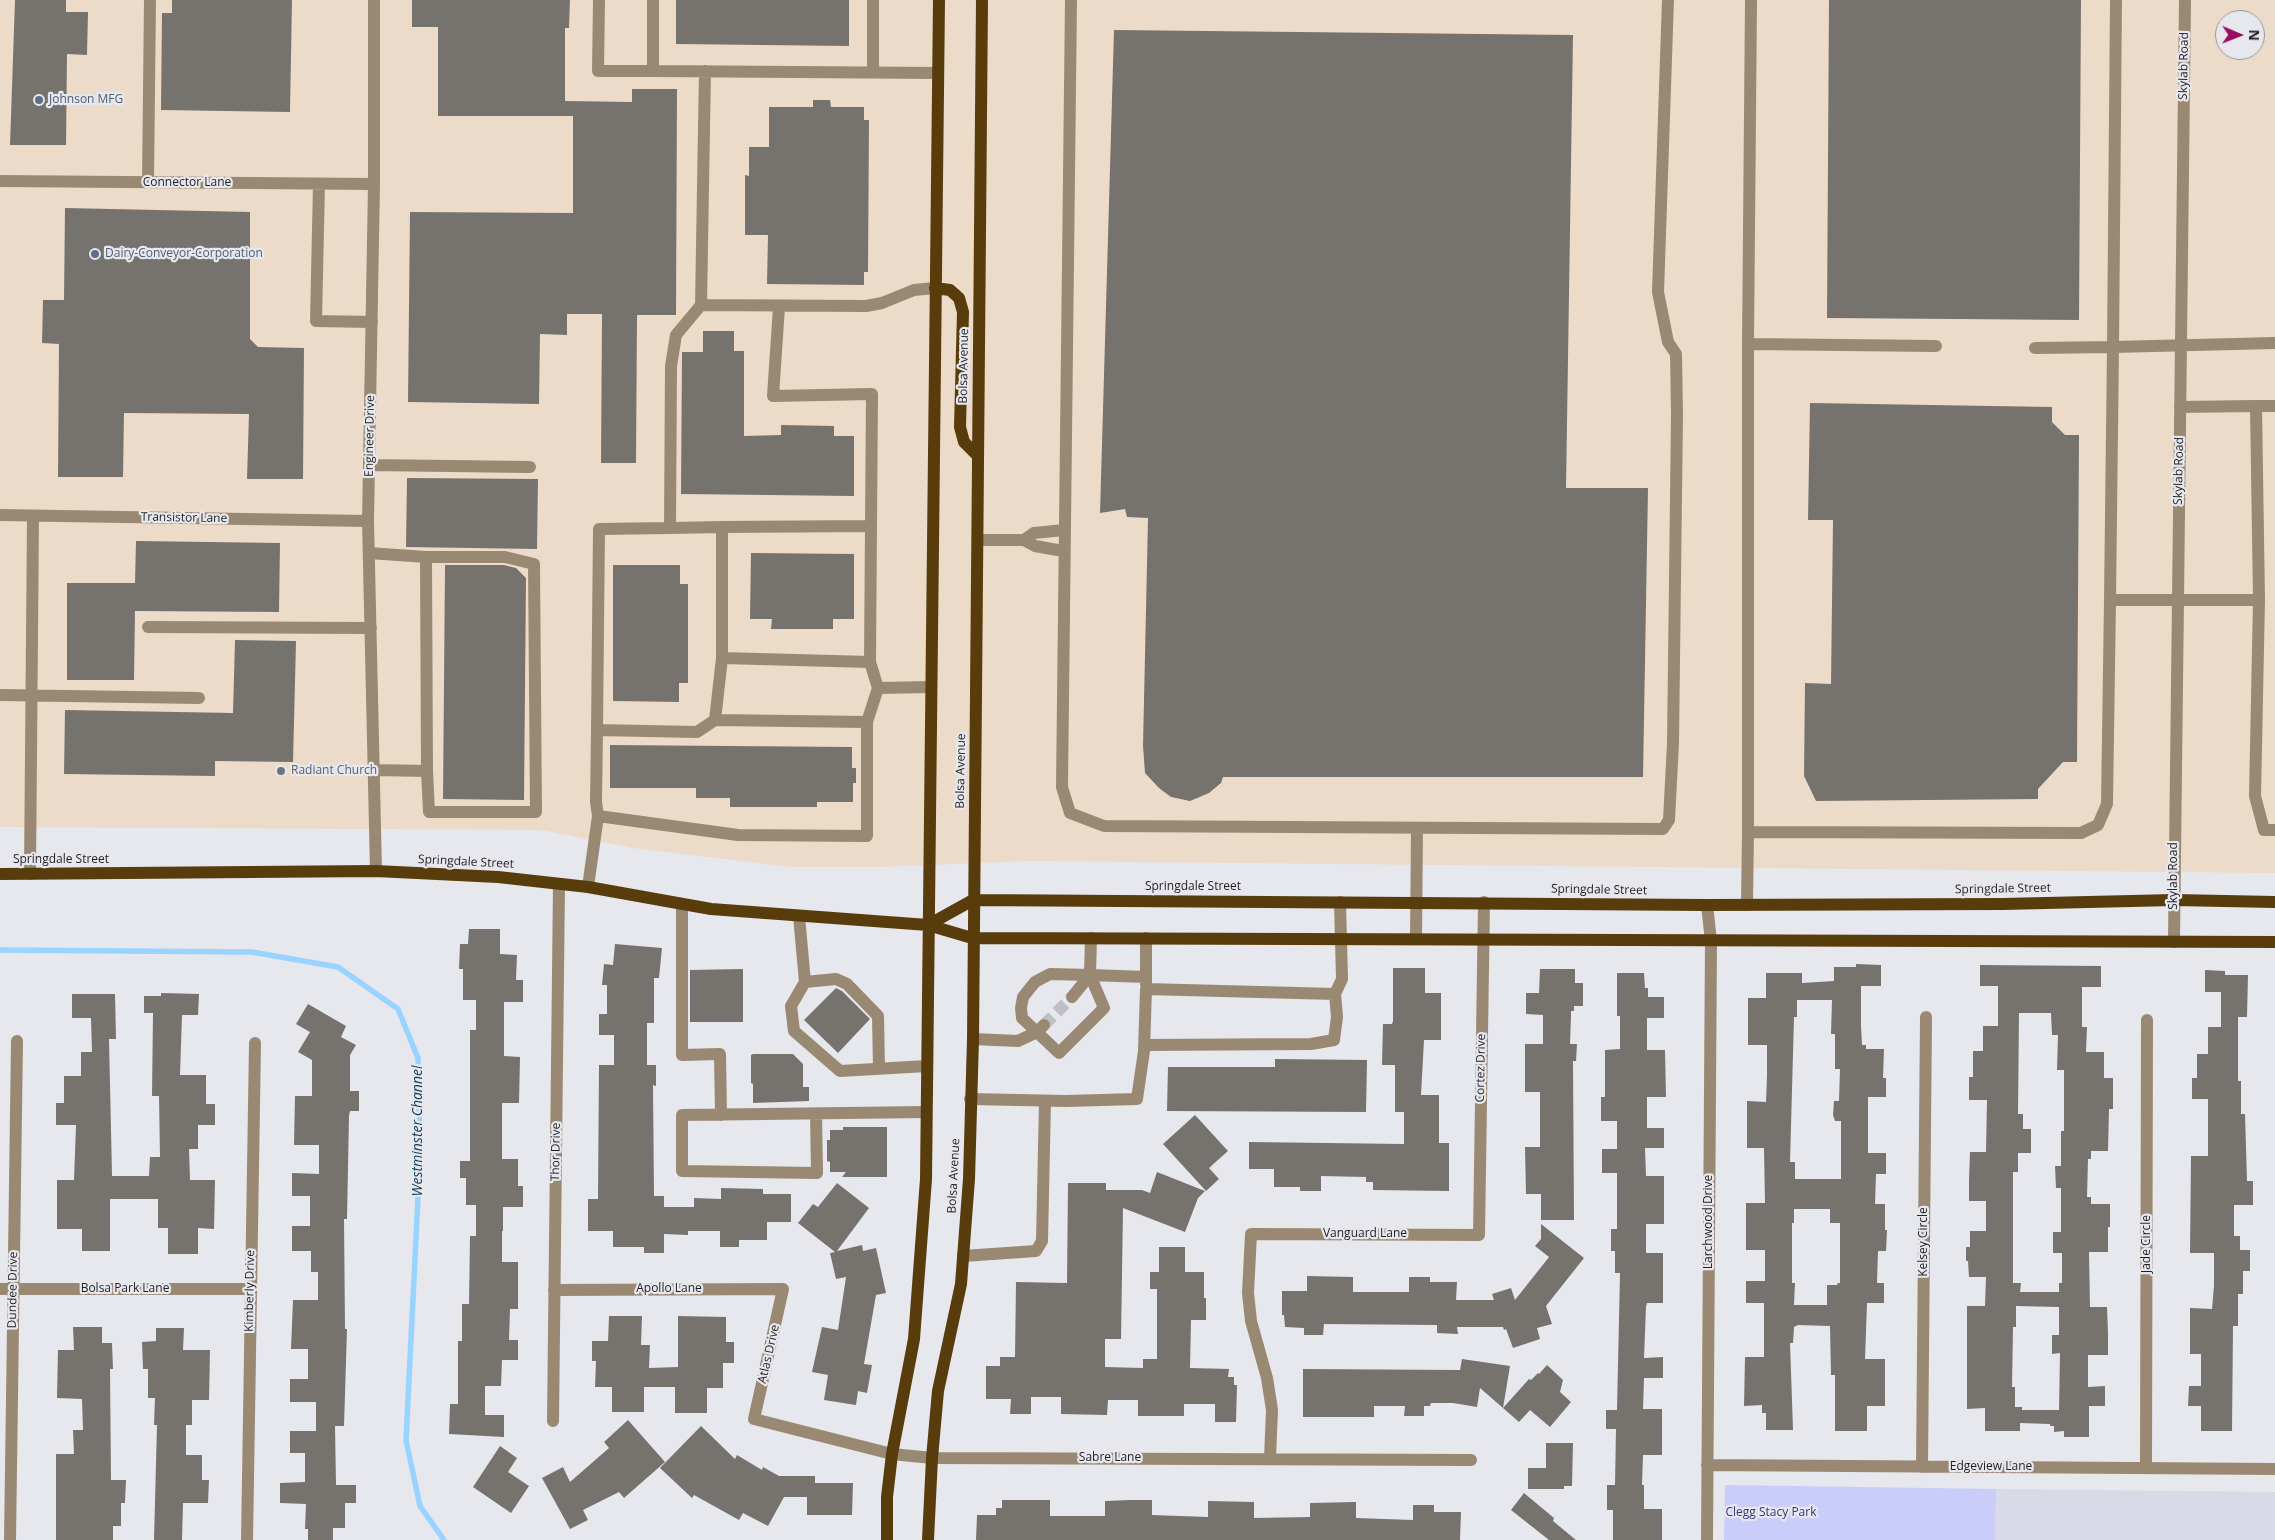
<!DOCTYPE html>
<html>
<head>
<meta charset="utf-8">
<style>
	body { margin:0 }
	#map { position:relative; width:2275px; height:1540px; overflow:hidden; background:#e7e7ee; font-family:"Open Sans",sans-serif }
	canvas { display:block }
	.north { position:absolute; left:2215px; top:10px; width:50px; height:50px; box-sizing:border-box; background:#e7e7ee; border:1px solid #97979c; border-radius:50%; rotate:91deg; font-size:14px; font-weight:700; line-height:20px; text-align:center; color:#1f1f21 }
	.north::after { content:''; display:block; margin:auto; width:18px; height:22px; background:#9a0e60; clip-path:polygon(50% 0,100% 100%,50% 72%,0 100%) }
</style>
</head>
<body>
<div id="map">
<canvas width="2275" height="1540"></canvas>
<div class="north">N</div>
</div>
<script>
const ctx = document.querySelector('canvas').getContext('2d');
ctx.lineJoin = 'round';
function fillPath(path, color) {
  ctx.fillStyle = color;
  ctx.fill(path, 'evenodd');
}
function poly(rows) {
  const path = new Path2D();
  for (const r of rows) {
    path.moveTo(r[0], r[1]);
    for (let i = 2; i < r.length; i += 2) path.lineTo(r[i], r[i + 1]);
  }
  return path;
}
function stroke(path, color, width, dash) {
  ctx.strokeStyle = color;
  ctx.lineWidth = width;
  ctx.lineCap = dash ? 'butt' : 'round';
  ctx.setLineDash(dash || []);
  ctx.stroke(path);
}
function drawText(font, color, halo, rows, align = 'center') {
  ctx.font = font + ' "Open Sans",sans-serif';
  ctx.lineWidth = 4.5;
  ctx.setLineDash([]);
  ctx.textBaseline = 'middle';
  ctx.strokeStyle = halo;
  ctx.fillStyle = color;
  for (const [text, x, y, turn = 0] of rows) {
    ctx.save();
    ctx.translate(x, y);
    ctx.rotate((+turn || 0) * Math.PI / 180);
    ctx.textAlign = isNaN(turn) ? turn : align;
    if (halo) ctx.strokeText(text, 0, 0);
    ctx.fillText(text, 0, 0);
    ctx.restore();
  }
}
const industrial = poly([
	[0,0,2275,0,2275,873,1028,861,879,867,791,867,633,848,541,830,0,827],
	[2225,20,2255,20,2255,50,2225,50]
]);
const built = poly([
	[1996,1489,2275,1492,2275,1540,1995,1540]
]);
const green = poly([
	[1725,1485,1996,1489,1995,1540,1724,1540]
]);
const stream = poly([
	[0,950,252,952,338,967,398,1009,418,1058,420,1157,406,1440,420,1506,444,1540]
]);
const building = poly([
	[15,0,66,0,66,12,88,12,87,55,67,54,66,145,10,145],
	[172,0,292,0,290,112,161,110,162,13,172,13],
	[412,0,570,0,569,28,565,28,565,101,632,102,632,89,677,89,676,315,637,315,636,463,601,463,602,314,567,314,567,335,540,334,539,404,408,402,410,212,573,213,573,116,438,116,438,27,412,27],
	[676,0,849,0,849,46,676,44],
	[1829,0,2081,0,2079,320,1827,318],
	[1114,30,1573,35,1566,488,1648,488,1643,777,1223,777,1221,783,1209,793,1190,801,1171,797,1159,788,1145,773,1143,746,1148,518,1127,517,1125,509,1100,513],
	[813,100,830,100,831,107,864,107,864,120,869,120,868,272,864,272,864,285,767,284,768,235,745,235,745,175,749,176,749,147,769,147,769,107,813,107],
	[65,208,250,212,250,339,258,347,304,348,303,479,247,479,249,414,124,413,123,477,58,477,59,344,42,343,43,300,64,300],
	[703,331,734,331,734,351,744,351,744,436,781,435,781,425,834,426,834,436,854,436,854,496,681,494,682,352,703,352],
	[1810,403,2052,407,2052,422,2065,435,2079,435,2077,762,2063,762,2038,789,2038,799,1816,801,1804,776,1805,683,1831,684,1833,520,1808,520],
	[407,478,538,479,537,549,406,547],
	[136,541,280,543,279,612,135,611,134,680,67,680,67,583,135,583],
	[751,553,854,554,854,619,833,619,833,629,771,629,772,619,750,619],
	[445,565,504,565,516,568,526,578,524,800,443,799],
	[613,565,680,565,680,584,688,584,688,683,679,683,679,702,613,701],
	[235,640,296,641,293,762,215,761,215,776,64,774,65,710,233,713],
	[610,745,852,747,852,768,856,768,856,783,853,783,853,802,817,802,817,807,730,807,730,798,696,798,696,788,610,788],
	[469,929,500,929,500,954,517,955,516,980,523,980,523,1002,504,1002,504,1056,520,1057,519,1103,502,1103,502,1159,518,1159,518,1186,523,1186,523,1207,503,1207,503,1231,502,1231,502,1262,518,1262,518,1309,510,1309,509,1340,518,1340,518,1360,502,1360,501,1386,485,1386,485,1415,504,1415,504,1437,449,1434,450,1404,458,1404,458,1341,462,1341,462,1304,469,1304,470,1236,476,1236,476,1205,466,1205,466,1178,460,1178,460,1161,470,1161,470,1030,476,1030,476,1000,463,1000,463,969,459,969,460,944,468,944],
	[615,944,662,948,659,978,654,978,654,1023,647,1023,647,1065,656,1065,656,1086,653,1085,654,1196,664,1196,664,1207,694,1207,694,1198,721,1199,721,1188,763,1189,763,1194,791,1194,791,1222,767,1222,767,1240,739,1240,739,1247,720,1247,720,1231,688,1231,688,1235,664,1234,664,1253,644,1253,644,1247,613,1247,613,1231,588,1231,588,1199,598,1199,599,1065,614,1065,614,1035,599,1035,599,1014,607,1014,607,985,602,985,604,964,613,965],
	[1856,964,1881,965,1881,986,1861,986,1861,1026,1862,1045,1866,1045,1866,1049,1884,1049,1883,1078,1886,1078,1886,1097,1868,1097,1868,1153,1886,1153,1886,1174,1876,1174,1875,1204,1885,1204,1885,1230,1887,1230,1886,1251,1878,1251,1877,1283,1884,1283,1884,1303,1867,1303,1865,1359,1885,1359,1885,1406,1867,1406,1867,1431,1835,1431,1835,1375,1831,1375,1830,1326,1798,1325,1794,1327,1793,1343,1790,1343,1793,1430,1766,1430,1766,1413,1762,1413,1762,1405,1744,1406,1745,1357,1764,1357,1764,1303,1746,1303,1746,1281,1765,1281,1765,1250,1746,1250,1746,1203,1765,1203,1764,1148,1747,1148,1747,1101,1766,1102,1767,1076,1767,1045,1748,1045,1748,998,1766,998,1766,973,1802,973,1802,983,1834,981,1834,967,1856,967],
	[1797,1000,1832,1000,1831,1034,1835,1034,1835,1069,1840,1069,1839,1101,1834,1101,1833,1115,1835,1121,1841,1121,1841,1179,1795,1179,1795,1162,1790,1162,1794,1017,1797,1017],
	[1794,1209,1830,1209,1830,1223,1840,1223,1840,1283,1838,1283,1837,1285,1827,1285,1827,1305,1794,1305,1795,1283,1792,1283,1792,1223,1794,1223],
	[1980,965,2101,966,2101,987,2082,987,2082,1027,2087,1027,2086,1052,2104,1052,2104,1078,2113,1078,2113,1109,2109,1109,2108,1151,2091,1151,2091,1159,2088,1159,2087,1197,2091,1197,2091,1204,2110,1204,2110,1227,2108,1227,2108,1252,2089,1252,2090,1307,2107,1307,2108,1333,2108,1355,2088,1355,2088,1387,2105,1386,2105,1406,2089,1406,2089,1437,2064,1437,2064,1431,2054,1432,2054,1426,2050,1426,2050,1424,2020,1423,2020,1431,1985,1431,1985,1408,1967,1409,1967,1306,1985,1306,1986,1277,1969,1277,1968,1261,1966,1261,1966,1247,1970,1247,1970,1231,1986,1231,1986,1201,1969,1201,1969,1180,1970,1152,1986,1152,1987,1100,1969,1100,1969,1077,1973,1077,1973,1051,1983,1051,1983,1026,1998,1026,1998,986,1980,986],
	[2019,1013,2051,1013,2052,1035,2058,1035,2057,1070,2064,1070,2064,1131,2061,1131,2061,1166,2055,1166,2056,1188,2061,1188,2061,1232,2053,1232,2053,1253,2062,1253,2062,1283,2059,1283,2059,1292,2020,1292,2021,1283,2013,1283,2013,1172,2018,1172,2018,1153,2031,1153,2031,1129,2023,1129,2023,1114,2018,1114],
	[2016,1306,2059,1307,2059,1335,2052,1335,2052,1354,2060,1353,2059,1410,2022,1410,2022,1407,2015,1407,2015,1387,2012,1387,2013,1327,2016,1327],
	[1393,968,1425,968,1425,993,1441,993,1441,1040,1424,1040,1421,1095,1439,1095,1439,1143,1449,1143,1449,1191,1373,1190,1373,1182,1366,1182,1366,1177,1321,1176,1321,1191,1300,1191,1300,1187,1274,1187,1274,1169,1249,1169,1249,1142,1404,1144,1404,1112,1395,1112,1395,1065,1382,1065,1383,1024,1392,1024,1393,1021],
	[743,969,743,1022,690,1022,690,970],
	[1540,969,1575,969,1575,983,1583,983,1583,1006,1574,1006,1574,1011,1571,1011,1571,1015,1570,1044,1577,1044,1576,1061,1573,1061,1574,1220,1541,1220,1541,1194,1526,1194,1525,1147,1540,1147,1540,1092,1525,1092,1525,1044,1543,1044,1543,1015,1526,1014,1526,993,1539,993],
	[2205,970,2225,971,2225,975,2248,975,2247,1017,2238,1017,2238,1081,2241,1081,2241,1114,2245,1114,2247,1181,2253,1181,2253,1205,2234,1205,2234,1236,2240,1236,2240,1250,2250,1250,2250,1271,2243,1271,2243,1294,2238,1294,2238,1326,2233,1326,2232,1431,2201,1431,2201,1406,2188,1406,2189,1386,2201,1386,2201,1354,2190,1354,2190,1308,2212,1309,2214,1286,2214,1253,2190,1253,2191,1156,2208,1156,2208,1099,2192,1099,2192,1078,2197,1078,2197,1054,2208,1054,2208,1027,2221,1027,2221,992,2205,992],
	[1617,973,1644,973,1645,988,1648,988,1648,997,1664,997,1664,1018,1647,1018,1647,1050,1665,1050,1666,1097,1647,1097,1647,1128,1664,1128,1664,1148,1645,1148,1646,1176,1664,1176,1664,1224,1646,1224,1646,1253,1663,1253,1663,1303,1647,1303,1646,1307,1644,1358,1663,1357,1663,1378,1644,1378,1643,1409,1662,1409,1662,1455,1643,1455,1642,1485,1644,1485,1644,1509,1662,1509,1662,1540,1613,1540,1613,1510,1607,1510,1607,1485,1615,1485,1616,1429,1606,1429,1606,1410,1617,1410,1620,1273,1615,1273,1615,1251,1611,1251,1611,1229,1617,1229,1617,1173,1602,1173,1602,1149,1617,1149,1617,1121,1601,1121,1601,1097,1605,1097,1605,1050,1620,1049,1620,1016,1617,1016],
	[836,988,842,991,870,1019,838,1053,804,1020],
	[161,993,199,994,198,1015,182,1015,180,1075,206,1075,206,1104,215,1104,215,1125,198,1125,198,1149,189,1149,190,1180,215,1180,214,1229,198,1228,198,1254,168,1254,168,1228,158,1228,158,1199,110,1199,110,1251,82,1251,82,1229,57,1229,57,1180,74,1180,76,1125,56,1125,56,1103,64,1103,64,1076,81,1076,81,1052,92,1052,91,1018,72,1018,72,994,115,994,116,1039,109,1039,112,1176,149,1176,150,1157,160,1157,159,1096,152,1096,153,1013,144,1013,144,996,161,996],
	[308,1004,346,1026,341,1037,356,1045,350,1055,350,1091,359,1091,359,1111,350,1111,349,1116,347,1219,344,1219,345,1329,347,1329,344,1426,335,1426,336,1485,356,1485,356,1503,345,1503,345,1528,333,1528,333,1540,308,1540,308,1529,305,1529,306,1504,280,1503,280,1483,305,1482,305,1453,290,1453,290,1431,316,1431,316,1402,290,1402,290,1379,308,1379,308,1349,291,1349,293,1300,318,1300,318,1272,311,1272,311,1251,292,1251,292,1226,310,1226,310,1196,292,1196,292,1173,319,1174,319,1145,294,1145,295,1096,312,1096,312,1060,298,1052,310,1032,296,1024],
	[753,1054,793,1054,803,1064,803,1087,809,1087,809,1101,753,1103,753,1084,751,1083,751,1055],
	[1275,1059,1367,1060,1366,1112,1167,1111,1168,1067,1275,1067],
	[1195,1115,1228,1151,1209,1168,1219,1179,1206,1191,1163,1144],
	[843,1127,887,1127,887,1177,842,1177,846,1172,830,1172,830,1162,827,1161,827,1140,830,1140,830,1130,843,1130],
	[1157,1172,1205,1191,1198,1198,1185,1232,1123,1208,1121,1339,1105,1339,1105,1367,1143,1368,1143,1359,1157,1359,1157,1289,1150,1289,1150,1272,1159,1272,1159,1247,1185,1247,1185,1272,1204,1272,1204,1298,1206,1298,1206,1320,1191,1320,1190,1368,1229,1369,1228,1377,1234,1377,1234,1385,1237,1385,1236,1422,1215,1422,1215,1404,1184,1404,1184,1416,1138,1416,1138,1400,1108,1400,1107,1415,1061,1414,1061,1397,1031,1397,1031,1414,1010,1414,1011,1399,986,1399,986,1366,1000,1366,1000,1357,1015,1357,1016,1282,1067,1283,1068,1183,1106,1183,1106,1190,1142,1190,1150,1193],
	[837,1183,869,1208,837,1251,862,1245,863,1251,876,1248,886,1293,876,1295,864,1364,872,1365,867,1393,858,1391,856,1405,824,1400,828,1375,812,1372,822,1327,838,1330,846,1277,836,1279,830,1253,835,1252,798,1223,813,1204,818,1207],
	[1541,1224,1584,1258,1546,1306,1552,1324,1537,1328,1540,1339,1513,1348,1506,1329,1504,1330,1503,1327,1457,1327,1458,1334,1437,1333,1437,1325,1324,1324,1323,1335,1304,1335,1304,1328,1285,1327,1284,1315,1282,1315,1282,1291,1307,1291,1307,1276,1353,1277,1353,1292,1409,1292,1409,1277,1430,1277,1430,1282,1457,1282,1456,1300,1494,1300,1492,1294,1511,1288,1515,1300,1549,1257,1535,1246,1541,1239],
	[609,1316,642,1316,641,1345,650,1345,649,1368,678,1367,678,1316,726,1317,726,1342,734,1342,734,1363,723,1363,723,1388,707,1388,707,1413,675,1413,675,1387,644,1387,644,1412,612,1412,612,1387,595,1387,596,1361,592,1361,592,1341,608,1341],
	[73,1327,102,1327,102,1343,112,1343,113,1369,110,1369,111,1480,126,1480,125,1503,121,1503,121,1526,113,1526,113,1540,56,1540,56,1454,74,1454,73,1430,83,1430,82,1399,57,1398,58,1350,74,1350],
	[156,1328,184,1328,183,1350,210,1350,209,1400,192,1400,192,1425,186,1425,186,1455,202,1455,202,1480,209,1480,208,1503,183,1503,182,1540,154,1540,157,1425,154,1425,155,1398,148,1398,148,1369,143,1369,142,1342,156,1341],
	[1462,1359,1510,1366,1503,1408,1480,1388,1477,1407,1453,1403,1431,1403,1430,1406,1424,1406,1424,1416,1404,1416,1405,1406,1374,1406,1374,1417,1303,1417,1303,1369,1460,1370],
	[1547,1365,1563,1380,1560,1392,1571,1402,1550,1427,1530,1410,1519,1422,1503,1408,1529,1379,1531,1380,1538,1373,1539,1374],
	[628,1420,665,1462,624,1498,619,1492,583,1510,588,1520,570,1529,542,1478,563,1467,570,1482,609,1448,604,1442],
	[701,1426,735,1459,737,1455,762,1470,763,1467,779,1476,815,1476,815,1483,853,1483,852,1515,807,1515,807,1497,784,1497,768,1526,743,1513,739,1520,694,1495,692,1498,660,1468],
	[1546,1443,1573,1443,1572,1486,1564,1486,1564,1489,1528,1489,1528,1468,1546,1468],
	[500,1446,517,1458,508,1472,529,1486,511,1513,473,1487],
	[1524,1493,1554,1518,1553,1521,1576,1540,1549,1540,1511,1510],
	[1002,1500,1050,1500,1050,1516,1105,1516,1105,1501,1131,1500,1152,1500,1152,1515,1208,1517,1208,1501,1254,1502,1254,1518,1310,1517,1310,1503,1356,1502,1356,1518,1413,1520,1413,1505,1434,1505,1434,1512,1461,1512,1460,1540,976,1540,977,1515,996,1515,996,1508,1002,1508]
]);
const minorTunnel = poly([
	[1044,1025,1072,997]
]);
const minor = poly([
	[374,0,374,184,368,521,376,871],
	[599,0,598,71,653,71],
	[653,0,653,71,938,73],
	[873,0,873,72],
	[1071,0,1062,787,1070,813,1104,826,1663,829,1669,820,1673,743,1677,414,1676,354,1668,342,1658,292,1668,0],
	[1751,0,1748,344,1936,346],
	[0,181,374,184],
	[148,182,150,0],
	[319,184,316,321,372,322],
	[701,305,705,71],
	[779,307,773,396,872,394,871,526],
	[2035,348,2113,347,2116,0],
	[2275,406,2256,406,2259,600,2255,796,2264,830,2275,830],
	[2180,407,2256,406],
	[369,465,530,467],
	[0,515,368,521],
	[722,527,722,658,870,662,871,526,722,527,670,528,671,366,676,335,701,305,866,306,882,303,914,290,935,288],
	[978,540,1024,540,1035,546,1063,551],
	[1024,540,1034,533,1064,530],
	[369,553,426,557],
	[2259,600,2110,600,2113,347,2275,343],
	[148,627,371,628],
	[870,662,878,688],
	[0,695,199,698],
	[715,720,697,732,597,730,596,802,598,816,738,835,867,836,867,722,715,720,722,658],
	[867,722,878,688,931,687],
	[597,730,599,529,670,528],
	[374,770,427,771,429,812,536,812,534,564,505,557,426,557,427,771],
	[1748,832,1748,344],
	[30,874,33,516],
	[588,887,598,816],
	[682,905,682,1055,720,1054,721,1115],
	[1747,905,1748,832,2081,833,2098,825,2107,804,2110,600],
	[799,916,805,982,791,1006,794,1031,840,1071,927,1066],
	[1091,938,1090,975,1104,1008,1059,1053,1022,1018,1021,1008,1023,997,1035,982,1050,974,1090,975,1146,977],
	[1416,939,1417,828],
	[2174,942,2185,0],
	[805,982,836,979,847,984,878,1016,879,1068],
	[1146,984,1146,938],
	[1072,997,1090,975],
	[973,1039,1018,1041,1037,1032,1044,1025],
	[1144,1045,1311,1044,1334,1040,1337,1017,1335,994,1342,979,1340,902],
	[970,1099,1066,1101,1137,1099,1144,1051,1146,989,1335,994],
	[816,1114,817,1173,682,1171,682,1115,926,1112],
	[963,1256,1036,1251,1042,1241,1045,1101],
	[0,1289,250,1289],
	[554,1290,783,1289,754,1419,892,1454,932,1458,1471,1460],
	[553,1421,559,884],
	[1270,1458,1272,1410,1267,1378,1251,1321,1248,1293,1251,1234,1479,1235,1484,902],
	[1707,1465,2275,1469],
	[1922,1467,1926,1017],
	[2146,1468,2147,1020],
	[10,1540,17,1041],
	[247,1540,255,1043],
	[1707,1540,1711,941,1707,905]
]);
const major = poly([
	[935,288,950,290,959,298,963,312,960,427,964,442,977,455],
	[0,874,376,871,498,877,588,887,711,909,928,925,972,938,2275,942],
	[928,925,973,900,1707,905,2003,904,2174,900,2275,902],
	[887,1540,887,1497,892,1454,914,1339,926,1179,939,0],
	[928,1540,932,1458,938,1391,961,1284,969,1179,973,1039,982,0]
]);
const markers = [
	[39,100,5,"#5c6f8a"],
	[95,254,5,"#5c6f8a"],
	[281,771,5,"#6b7280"]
];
const streetNames = [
	["Skylab Road",2184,66,-89],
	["Connector Lane",187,183],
	["Bolsa Avenue",964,366,-89],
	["Engineer Drive",370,436,-89],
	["Skylab Road",2179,471,-89],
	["Transistor Lane",184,518,1],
	["Bolsa Avenue",961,771,-89],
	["Springdale Street",61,860],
	["Springdale Street",466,862,3],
	["Skylab Road",2174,876,-90],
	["Springdale Street",1193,887],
	["Springdale Street",2003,889,-1],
	["Springdale Street",1599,890,1],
	["Cortez Drive",1481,1068,-89],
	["Thor Drive",556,1152,-89],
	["Bolsa Avenue",954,1176,-87],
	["Larchwood Drive",1709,1222,-90],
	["Vanguard Lane",1365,1234],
	["Kelsey Circle",1924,1242,-90],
	["Jade Circle",2147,1244,-90],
	["Bolsa Park Lane",125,1289],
	["Apollo Lane",669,1289],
	["Dundee Drive",13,1290,-89],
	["Kimberly Drive",250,1291,-89],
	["Atlas Drive",769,1354,-77],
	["Sabre Lane",1110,1458],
	["Edgeview Lane",1991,1467]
];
const serviceNames = [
	["Johnson MFG",49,100],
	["Dairy-Conveyor-Corporation",105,254]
];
const worshipNames = [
	["Radiant Church",291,771]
];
const parkNames = [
	["Clegg Stacy Park",1771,1513]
];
const waterNames = [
	["Westminster Channel",418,1131,-90]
];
fillPath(industrial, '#eddbca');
fillPath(built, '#d9dae8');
fillPath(green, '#caccf9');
stroke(stream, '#98d4ff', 5.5);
fillPath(building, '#76736e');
stroke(minorTunnel, '#bfbfc5', 12, [12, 6]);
stroke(minor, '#9a8972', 12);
stroke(major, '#583c0c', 12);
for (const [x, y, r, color] of markers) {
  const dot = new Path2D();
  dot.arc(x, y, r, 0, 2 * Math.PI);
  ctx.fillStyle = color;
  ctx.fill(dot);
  stroke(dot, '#e7e7ee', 2);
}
drawText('12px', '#1f1f21', '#e7e7ee', streetNames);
drawText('12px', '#4e5e75', '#e7e7ee', serviceNames, 'left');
drawText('12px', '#5b616d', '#e7e7ee', worshipNames, 'left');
drawText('12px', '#3a347a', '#e7e7ee', parkNames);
drawText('italic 14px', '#083955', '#e7e7ee', waterNames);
</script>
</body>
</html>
